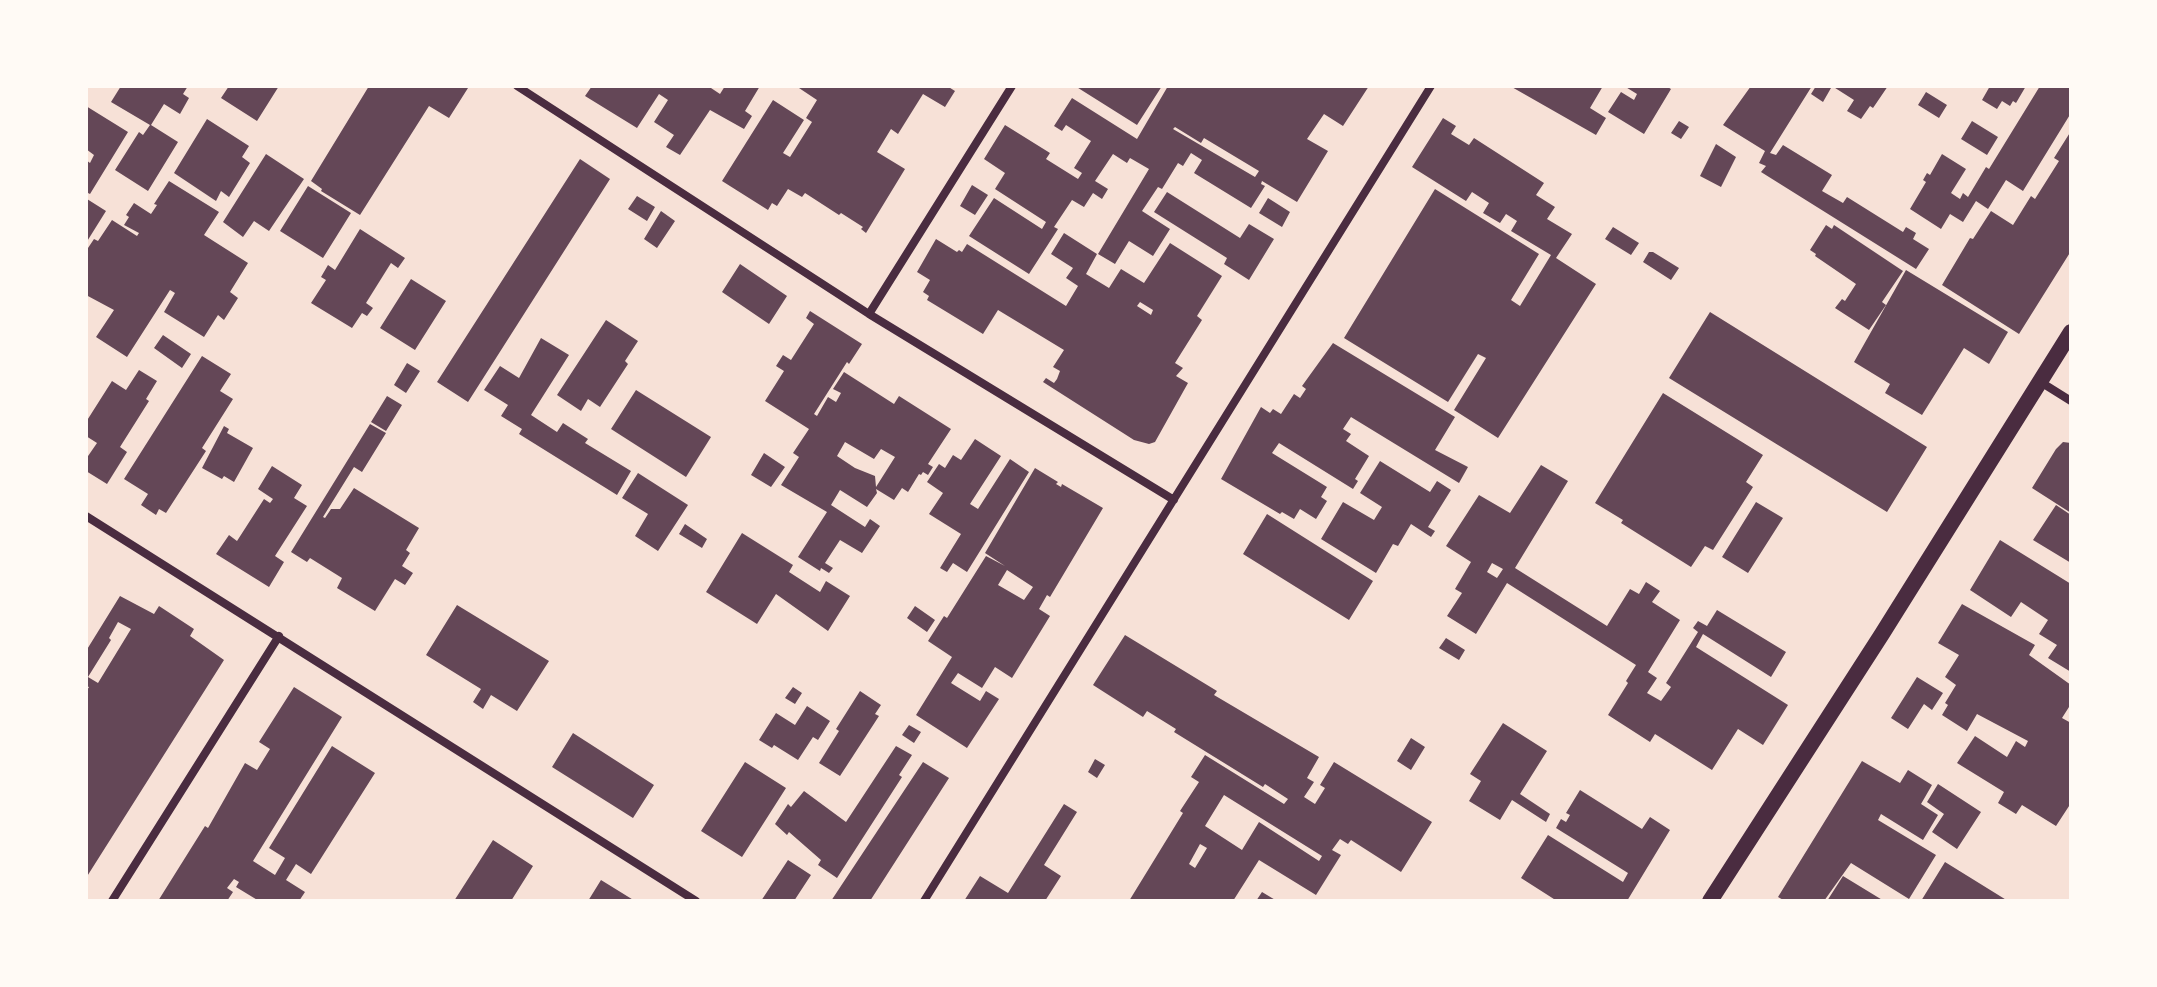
<!DOCTYPE html>
<html>
<head>
<meta charset="utf-8">
<style>
	body { margin:0 }
	#map { position:relative; width:2157px; height:987px; overflow:hidden; background:#f7e1d7; font-family:Mulish,sans-serif }
	canvas { display:block }
	.frame { position:absolute; inset:0; border:88px solid #fffaf5; pointer-events:none }
</style>
</head>
<body>
<div id="map">
<canvas width="2157" height="987"></canvas>
<div class="frame"></div>
</div>
<script>
const ctx = document.querySelector('canvas').getContext('2d');
ctx.lineJoin = 'round';
function fillPath(path, color) {
  ctx.fillStyle = color;
  ctx.fill(path, 'evenodd');
}
function poly(rows) {
  const path = new Path2D();
  for (const r of rows) {
    path.moveTo(r[0], r[1]);
    for (let i = 2; i < r.length; i += 2) path.lineTo(r[i], r[i + 1]);
  }
  return path;
}
function stroke(path, color, width, dash) {
  ctx.strokeStyle = color;
  ctx.lineWidth = width;
  ctx.lineCap = dash ? 'butt' : 'round';
  ctx.setLineDash(dash || []);
  ctx.stroke(path);
}
const building = poly([
	[121,86,188,86,183,94,189,98,180,114,164,104,151,125,178,142,148,191,115,170,139,132,143,135,150,125,111,102],
	[229,86,279,86,257,121,221,98],
	[369,86,464,86,468,88,449,118,429,106,360,215,321,191,322,189,311,181],
	[592,86,708,86,720,94,725,86,760,86,745,111,752,116,744,129,710,110,680,155,666,147,674,135,654,122,668,100,659,94,637,128,585,96],
	[796,86,947,86,955,91,945,107,923,94,898,134,891,129,877,152,905,169,866,233,861,229,863,227,841,213,839,215,805,193,802,197,788,189,777,206,772,203,768,210,722,181,773,100,804,120,783,153,790,157,812,122,806,118,817,100],
	[1075,86,1162,86,1137,125],
	[1168,86,1369,86,1343,126,1324,114,1307,139,1328,151,1297,202,1262,181,1261,184,1265,186,1251,208,1194,173,1202,160,1191,153,1183,166,1178,163,1162,189,1158,187,1142,211,1170,229,1153,256,1129,241,1115,264,1098,254,1149,169,1130,158,1127,163,1113,154,1095,181,1108,189,1102,199,1093,193,1084,207,1072,200,1054,227,1058,229,1029,274,969,236,994,198,1042,229,1046,222,995,189,1005,173,984,159,1005,125,1050,153,1046,159,1078,179,1082,173,1074,168,1091,141,1066,125,1062,131,1054,126,1072,98,1137,139],
	[1175,127,1201,143,1204,138,1259,171,1255,177,1173,129],
	[1510,86,1603,86,1590,108,1606,118,1596,135],
	[1624,86,1666,86,1671,89,1644,134,1608,112,1621,92,1634,100,1637,94],
	[1751,86,1812,86,1770,153,1776,155,1783,145,1832,175,1822,191,1843,203,1847,197,1903,232,1906,227,1916,233,1913,239,1929,249,1916,269,1761,172,1766,166,1759,163,1765,151,1723,125],
	[1816,86,1831,88,1823,102,1811,94],
	[1832,86,1888,86,1873,108,1870,106,1861,119,1847,111,1854,100],
	[1990,86,2026,86,2016,103,2013,101,2010,106,2002,101,1997,109,1982,100],
	[2040,86,2071,86,2071,113,2023,191,2006,180,1988,209,1976,201,1963,222,1950,214,1941,229,1910,209,1926,182,1923,180,1927,173,1930,175,1942,154,1966,169,1951,193,1960,199,1963,193,1968,197,1986,167,1989,169],
	[1926,92,1947,105,1939,118,1918,105],
	[86,106,128,132,90,194,86,192,86,160,90,163,94,155,86,149],
	[1443,118,1456,126,1451,134,1469,145,1474,138,1544,183,1536,195,1555,207,1547,219,1572,234,1556,258,1596,284,1498,438,1454,410,1486,358,1478,354,1448,402,1344,338,1435,189,1539,254,1511,300,1520,306,1551,255,1511,231,1517,221,1506,214,1500,223,1483,213,1489,203,1472,192,1466,201,1412,167],
	[207,119,249,146,242,157,250,163,229,197,221,191,216,201,174,173],
	[1679,121,1689,127,1681,139,1671,133],
	[1972,121,1998,137,1987,155,1961,139],
	[2071,131,2071,251,2019,334,1942,285,1970,238,1973,239,1991,211,2013,225,2031,196,2035,199,2059,161,2054,158],
	[1716,144,1736,157,1721,187,1700,176],
	[266,154,304,179,269,231,254,221,243,237,223,222],
	[580,159,610,179,468,402,437,382],
	[169,181,219,212,204,235,248,263,230,292,238,298,224,320,218,315,204,337,164,312,175,293,170,290,127,357,96,337,114,310,86,295,86,251,94,239,98,241,112,220,137,236,139,233,124,225,129,217,126,215,134,203,151,214,157,205,154,204],
	[972,185,988,195,975,215,960,206],
	[308,186,351,213,323,258,280,231],
	[1167,192,1240,238,1249,224,1274,239,1249,280,1224,264,1227,258,1154,212],
	[637,196,655,207,647,221,628,209],
	[1268,198,1290,212,1282,227,1259,213],
	[87,199,106,211,86,243,86,200],
	[661,211,675,221,657,248,644,239],
	[1826,225,1832,229,1834,225,1903,271,1882,302,1886,305,1869,330,1835,308,1842,299,1845,301,1856,284,1815,256,1816,254,1810,250],
	[1613,227,1639,243,1631,255,1605,239],
	[360,229,405,258,398,268,391,263,366,303,373,308,367,316,362,313,352,328,311,303,326,280,321,277,328,265,335,270],
	[1064,233,1097,254,1086,274,1109,288,1121,269,1144,283,1170,243,1222,276,1197,316,1202,320,1175,363,1183,368,1176,376,1188,383,1155,442,1149,444,1134,440,1043,382,1046,378,1054,383,1057,379,1060,371,1053,367,1064,350,998,310,983,334,927,300,929,296,923,292,930,280,917,272,936,239,957,252,959,250,962,252,967,244,1066,306,1078,286,1066,278,1073,268,1051,254],
	[1140,302,1153,310,1151,315,1137,306],
	[1649,252,1653,252,1679,268,1671,280,1643,262],
	[740,264,787,296,769,324,722,292],
	[1906,270,2008,332,1989,364,1964,348,1922,415,1885,393,1890,384,1854,362],
	[411,279,446,301,415,350,380,328],
	[810,311,862,344,849,364,847,362,814,414,817,416,828,397,836,402,841,393,833,389,844,372,894,404,899,396,951,429,928,464,933,467,928,475,923,472,921,475,919,474,908,492,902,488,894,500,876,489,877,493,867,507,840,490,831,505,865,527,870,519,880,526,862,553,840,540,825,563,833,568,829,573,821,568,820,571,798,557,827,512,781,485,799,457,793,453,809,429,765,401,784,371,776,366,783,355,791,360,814,324,806,318],
	[845,442,874,459,881,449,895,457,876,487,875,476,855,468,837,456],
	[1710,312,1927,447,1887,512,1669,378],
	[606,320,638,341,625,361,628,364,600,407,588,399,581,411,557,395],
	[163,335,191,354,182,368,154,348],
	[541,338,569,355,531,415,557,432,563,423,588,439,585,443,631,471,617,495,519,434,522,429,501,416,508,405,484,390,500,366,519,378],
	[1333,343,1455,417,1435,450,1468,467,1459,483,1351,417,1343,429,1351,434,1346,441,1369,456,1355,479,1358,481,1353,489,1279,443,1272,453,1327,487,1321,497,1327,501,1316,519,1300,509,1294,519,1282,512,1280,514,1221,479,1261,407,1270,413,1273,409,1281,414,1294,394,1300,398,1306,389,1302,386],
	[202,356,231,374,220,391,233,399,202,448,206,451,166,513,159,509,156,515,141,505,148,494,124,479],
	[407,363,420,371,406,393,394,385],
	[139,370,157,381,146,399,149,401,120,447,127,452,107,484,86,471,86,459,97,443,86,436,86,422,112,381,126,390],
	[636,390,711,437,686,477,611,429],
	[1663,393,1763,455,1746,482,1753,487,1713,550,1705,546,1691,567,1621,523,1623,520,1595,503],
	[387,396,402,405,386,431,371,422],
	[370,424,386,433,362,472,354,467,323,517,325,518,331,509,340,509,354,488,419,528,406,550,410,553,402,566,413,573,405,585,395,579,375,611,337,588,342,578,310,558,307,562,291,552],
	[224,426,229,429,227,433,253,448,234,482,224,476,222,479,202,468],
	[975,439,1001,456,970,504,978,509,1010,459,1029,472,967,572,953,563,947,572,940,568,961,534,929,514,943,493,927,482,939,464,945,468,953,455,961,460],
	[2063,442,2071,443,2071,513,2032,488,2056,449],
	[764,453,785,467,771,487,751,475],
	[1380,461,1430,492,1437,481,1451,490,1428,527,1435,531,1431,537,1411,524,1398,546,1393,544,1376,573,1321,539,1343,502,1374,520,1382,507,1360,493],
	[1541,465,1568,481,1515,568,1607,626,1630,589,1639,594,1646,582,1660,591,1652,602,1680,620,1648,672,1657,678,1647,693,1661,701,1671,687,1666,683,1698,632,1693,628,1698,621,1707,626,1717,610,1786,652,1771,677,1703,634,1696,647,1788,705,1763,745,1738,729,1712,770,1655,734,1650,742,1608,715,1628,683,1626,681,1636,665,1507,583,1476,634,1447,616,1462,593,1455,589,1471,562,1446,546,1479,495,1510,513],
	[1492,563,1503,569,1497,578,1487,572],
	[272,466,302,485,294,498,307,506,275,556,284,562,269,587,216,554,229,535,237,541,264,499,270,503,273,499,258,489],
	[1035,468,1058,482,1056,484,1061,487,1062,484,1103,508,1050,597,1047,595,1039,609,1050,616,1012,678,995,667,982,688,958,673,951,683,980,701,986,691,999,699,967,748,916,715,952,657,928,641,944,616,947,618,986,556,1005,566,985,553],
	[1007,570,1033,587,1024,600,998,585],
	[638,473,688,505,658,551,635,536,648,514,622,498],
	[1756,502,1783,518,1748,573,1722,557],
	[2056,505,2071,515,2071,563,2033,540],
	[1267,514,1373,581,1349,620,1243,554],
	[685,524,707,539,702,548,679,534],
	[742,533,793,565,789,572,820,592,826,581,850,596,828,631,776,594,757,624,706,592],
	[2000,540,2071,584,2071,672,2048,658,2057,645,2039,634,2048,620,2021,602,2011,617,1970,590],
	[120,596,154,614,159,606,194,629,190,636,224,660,86,878,86,692,89,687,86,686,86,651],
	[118,622,131,629,98,683,88,677,111,640,109,638],
	[1962,604,2035,645,2029,655,2071,685,2071,708,2069,707,2062,718,2071,723,2071,803,2056,826,2022,805,2016,814,1998,803,2004,792,1957,763,1975,736,2007,757,2016,741,2025,747,2028,741,1977,714,1967,731,1942,715,1948,705,1945,703,1956,685,1945,677,1959,655,1938,643],
	[457,605,549,661,517,711,491,695,483,709,473,702,481,689,426,655],
	[915,606,935,620,927,632,907,618],
	[1125,635,1217,691,1214,695,1319,757,1307,778,1314,782,1304,797,1315,804,1325,788,1320,785,1334,762,1432,822,1401,872,1351,840,1348,844,1340,839,1332,850,1341,855,1316,895,1259,860,1233,901,1129,901,1183,813,1180,811,1199,782,1191,777,1205,755,1284,804,1288,799,1265,784,1263,787,1174,732,1176,729,1147,711,1143,717,1093,685],
	[1224,795,1322,856,1319,861,1259,822,1242,850,1205,826],
	[1200,844,1207,848,1195,868,1189,864],
	[1446,638,1465,650,1459,660,1439,648],
	[1917,677,1943,693,1932,710,1924,704,1908,729,1891,718],
	[294,687,342,717,253,861,275,875,285,858,269,848,332,746,375,773,311,874,296,864,286,880,305,892,299,901,259,901,236,887,239,882,234,879,227,888,233,892,227,901,158,901,205,826,208,828,245,763,257,770,270,749,259,742],
	[793,687,802,693,795,704,785,698],
	[860,691,881,705,875,714,879,716,840,776,819,763,839,731,836,729],
	[807,706,830,721,818,740,813,737,798,760,774,745,772,748,759,740,776,713,795,725],
	[1503,723,1547,751,1520,794,1550,814,1546,822,1512,800,1500,820,1469,801,1481,781,1470,774],
	[909,725,921,732,914,743,902,735],
	[573,733,654,785,633,818,552,767],
	[1411,738,1425,747,1411,770,1397,761],
	[896,746,912,755,899,775,902,777,837,878,818,865,821,860,789,832,787,835,775,824,788,804,791,807,804,791,846,822],
	[1095,759,1105,765,1097,778,1088,772],
	[1862,761,1900,783,1908,770,1932,785,1921,804,1938,815,1923,840,1881,814,1878,820,1936,855,1909,899,1851,863,1824,901,1785,901,1778,897],
	[745,762,786,788,742,857,701,831],
	[923,762,949,778,870,901,831,901],
	[1938,784,1981,812,1957,849,1932,832,1944,814,1927,802],
	[1580,790,1642,829,1650,817,1670,830,1627,901,1557,901,1521,878,1548,835,1623,882,1628,873,1556,828,1561,819,1566,822,1570,815,1566,813],
	[1064,804,1077,812,1044,865,1061,876,1045,901,964,901,980,876,1008,893],
	[493,840,533,866,511,901,454,901],
	[788,860,811,875,794,901,761,901],
	[1945,862,2008,901,1921,901],
	[1843,876,1884,901,1827,901],
	[601,880,635,901,588,901],
	[1262,892,1277,901,1256,901]
]);
const minor = poly([
	[517,86,869,314,1174,500],
	[869,314,1012,86],
	[2039,381,2071,401],
	[86,516,696,901],
	[112,901,279,636],
	[924,901,1431,86]
]);
const secondary = poly([
	[1710,901,1882,634,2071,332]
]);
fillPath(building, '#644757');
stroke(minor, '#4a2c40', 8);
stroke(secondary, '#4a2c40', 16);
</script>
</body>
</html>
